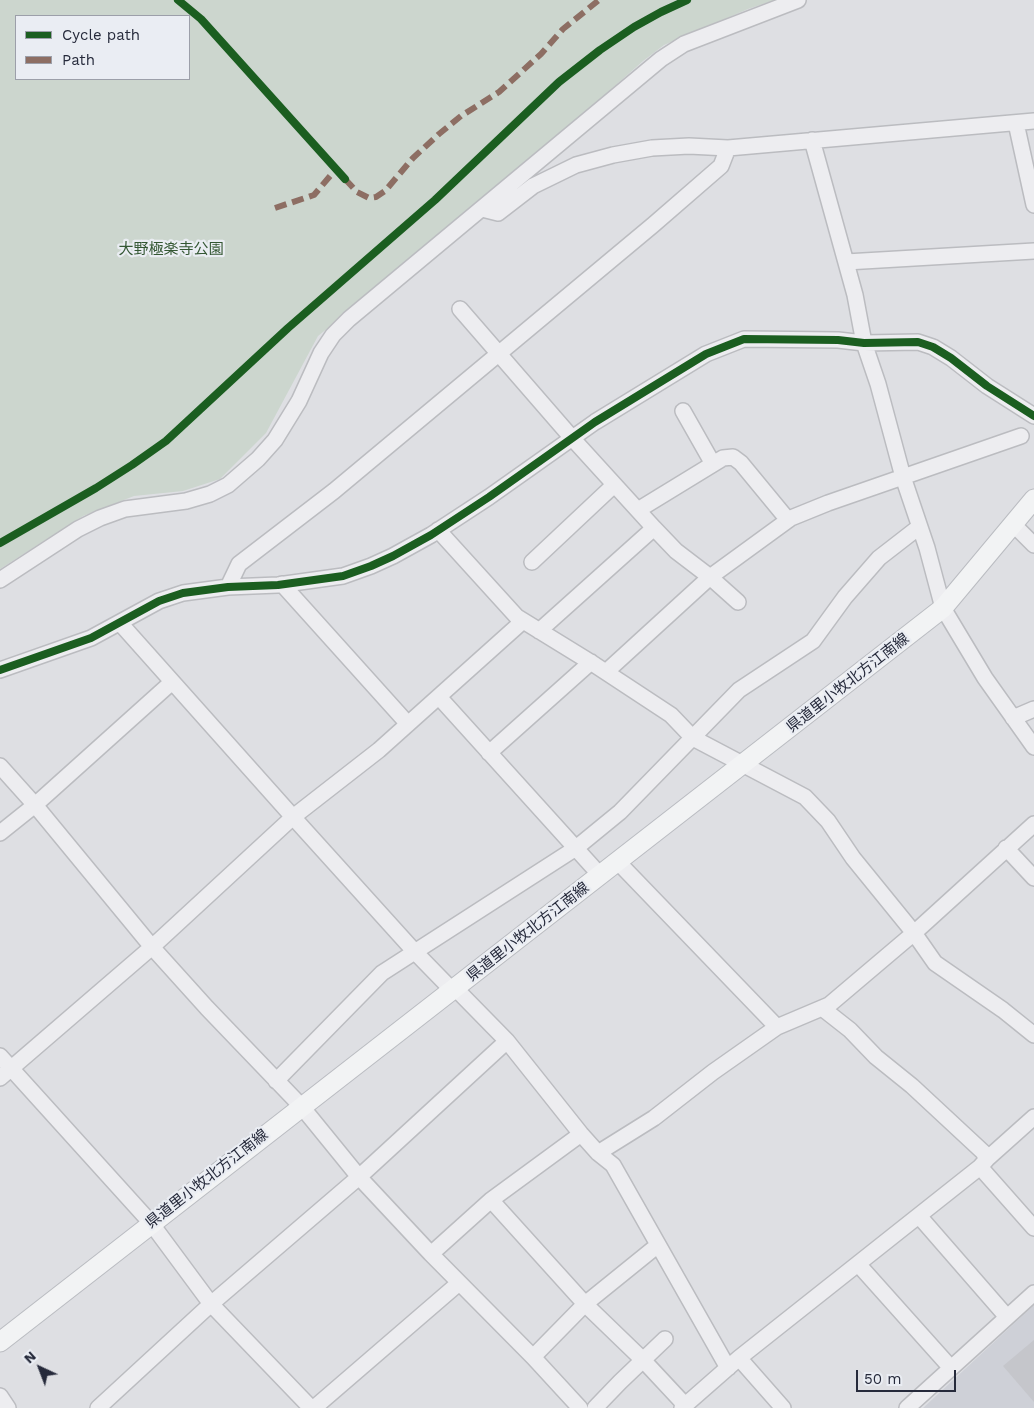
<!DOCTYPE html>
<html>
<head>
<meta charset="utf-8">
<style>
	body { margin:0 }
	#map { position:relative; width:1034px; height:1408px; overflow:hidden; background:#dedfe3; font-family:"Work Sans",sans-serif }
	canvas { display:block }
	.legend { position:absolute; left:15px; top:15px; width:175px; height:65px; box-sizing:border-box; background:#eaedf3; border:1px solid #9c9fa9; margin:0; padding:6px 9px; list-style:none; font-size:15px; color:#262a3b }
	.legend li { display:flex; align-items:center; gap:10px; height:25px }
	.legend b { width:25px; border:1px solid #9c9fa9 }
	.north { position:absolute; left:15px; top:1343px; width:50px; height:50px; -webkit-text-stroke:4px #eaedf3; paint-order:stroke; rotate:317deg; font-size:14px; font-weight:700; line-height:20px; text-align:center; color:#262a3b }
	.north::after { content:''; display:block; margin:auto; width:18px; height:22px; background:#262a3b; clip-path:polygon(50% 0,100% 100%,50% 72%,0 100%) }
	.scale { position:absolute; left:856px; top:1370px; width:100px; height:22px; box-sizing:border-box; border:2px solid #262a3b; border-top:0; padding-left:6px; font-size:15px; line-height:18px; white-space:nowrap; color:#262a3b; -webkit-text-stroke:4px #eaedf3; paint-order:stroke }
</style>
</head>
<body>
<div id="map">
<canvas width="1034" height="1408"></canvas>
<ul class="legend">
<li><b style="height:6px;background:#1b5e20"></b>Cycle path</li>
<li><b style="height:6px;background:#8d6e63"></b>Path</li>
</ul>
<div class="north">N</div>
<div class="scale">50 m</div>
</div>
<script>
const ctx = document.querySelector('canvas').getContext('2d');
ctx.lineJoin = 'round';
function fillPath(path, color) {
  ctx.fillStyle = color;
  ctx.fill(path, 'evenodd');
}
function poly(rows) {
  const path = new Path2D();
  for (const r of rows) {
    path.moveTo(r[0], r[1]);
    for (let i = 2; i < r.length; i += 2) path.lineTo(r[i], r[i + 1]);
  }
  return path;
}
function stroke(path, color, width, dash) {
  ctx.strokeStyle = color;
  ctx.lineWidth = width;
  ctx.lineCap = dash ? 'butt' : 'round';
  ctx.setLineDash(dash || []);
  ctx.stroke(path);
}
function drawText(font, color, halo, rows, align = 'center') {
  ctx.font = font + ' "Work Sans","Noto Sans JP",sans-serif';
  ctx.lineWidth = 4.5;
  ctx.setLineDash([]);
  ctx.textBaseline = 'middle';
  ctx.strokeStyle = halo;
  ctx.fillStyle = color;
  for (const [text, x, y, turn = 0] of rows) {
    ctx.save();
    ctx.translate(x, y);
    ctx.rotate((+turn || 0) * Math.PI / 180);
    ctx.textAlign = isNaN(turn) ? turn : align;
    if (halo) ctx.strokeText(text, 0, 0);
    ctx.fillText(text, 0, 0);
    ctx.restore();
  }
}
const built = poly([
	[1034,1305,1034,1408,923,1408]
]);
const green = poly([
	[0,0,775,0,748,9,664,45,643,61,590,108,390,278,318,336,266,433,220,479,183,491,134,496,83,516,0,569],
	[16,16,189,16,189,79,16,79]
]);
const building = poly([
	[1034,1340,1034,1402,1003,1366]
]);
const minor = poly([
	[1016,123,1034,205],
	[812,140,855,295,864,343,878,384,903,477,927,548,943,608,985,678,1034,747],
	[482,209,498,213,533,186,576,165,613,155,652,148,689,146,728,148,1034,121],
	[846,262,1034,251],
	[460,309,572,438,654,528,676,551,710,577,738,602],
	[683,411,713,464],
	[638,510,723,458,733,457,741,463,788,520],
	[1013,524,1034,545],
	[438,530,517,617,595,665,671,715,693,738,805,797,828,821,853,858,914,933,935,963,1003,1010,1034,1035],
	[532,562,614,485],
	[0,580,78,529,100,518,125,509,186,501,210,494,228,485,258,459,275,440,299,401,321,353,333,335,349,319,661,59,684,44,798,0],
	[282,584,408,724],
	[228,587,239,564,334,491,653,225,721,166,728,148],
	[120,623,293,817,415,952,453,991],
	[539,631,654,528],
	[0,670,91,638,159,601,183,593,228,587,278,585,343,576,371,566,393,556,431,535,489,497,595,422,706,354,744,339,838,340,864,343,918,342,933,347,951,358,987,386,1034,416],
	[606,672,710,577,791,518,828,503,1021,436],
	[439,697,600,875],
	[1013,718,1034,709],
	[489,753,591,662],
	[0,766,35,805,152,947,207,1008,302,1107,359,1177,431,1254,533,1357,580,1408],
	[0,833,35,805,172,682],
	[1006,848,1034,878],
	[617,861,777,1027],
	[456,989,507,1041,581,1134,598,1153,613,1165,728,1368],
	[0,1056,151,1223,211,1304,311,1408],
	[0,1078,152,947,293,817,379,750,523,621],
	[276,1081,382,973,576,848,620,812,739,690,813,641,845,597,879,558,919,527],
	[598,1153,654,1118,713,1072,777,1027,829,1005,914,933,1034,824],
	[987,1159,1034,1117],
	[980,1167,1034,1228],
	[491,1200,585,1304,643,1360,685,1405],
	[919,1216,1007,1317],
	[431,1254,491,1200,581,1134],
	[858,1264,951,1368],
	[533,1357,585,1304,658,1245],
	[739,1358,783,1408],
	[0,1396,8,1408],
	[98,1408,211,1304,359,1177,507,1041],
	[314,1408,459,1283],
	[595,1408,620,1382,665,1339],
	[682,1408,739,1358,980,1167,987,1159,983,1152,912,1086,876,1057,850,1030,822,1008],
	[907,1408,1034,1293]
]);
const major = poly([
	[0,1342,943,608,1034,499]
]);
const quiet = poly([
	[345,179,357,192,369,198,376,197,385,191,413,158,439,134,461,116,499,92,541,54,563,29,599,0],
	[275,208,314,195,336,169]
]);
const cycleway = poly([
	[178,0,201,19,345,179],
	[0,543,96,488,132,465,166,441,288,328,435,200,559,82,600,50,634,27,661,12,687,0],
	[0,670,91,638,159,601,183,593,228,587,278,585,343,576,371,566,393,556,431,535,489,497,595,422,706,354,744,339,838,340,864,343,918,342,933,347,951,358,987,386,1034,416]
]);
const parkNames = [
	["大野極楽寺公園",171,250]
];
const streetNames = [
	["県道里小牧北方江南線",848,683,-38],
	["県道里小牧北方江南線",528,932,-38],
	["県道里小牧北方江南線",207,1179,-38]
];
fillPath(built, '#ced0d7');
fillPath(green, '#ccd6ce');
fillPath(building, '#c5c6cb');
stroke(minor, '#bbbcc0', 18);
stroke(major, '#babcc1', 21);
stroke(minor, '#ededf0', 15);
stroke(major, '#f2f3f4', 19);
stroke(quiet, '#8d6e63', 6, [12, 6]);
stroke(cycleway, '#1b5e20', 8);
drawText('15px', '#345733', '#eaedf3', parkNames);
drawText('15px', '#262a3b', '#eaedf3', streetNames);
</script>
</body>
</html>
